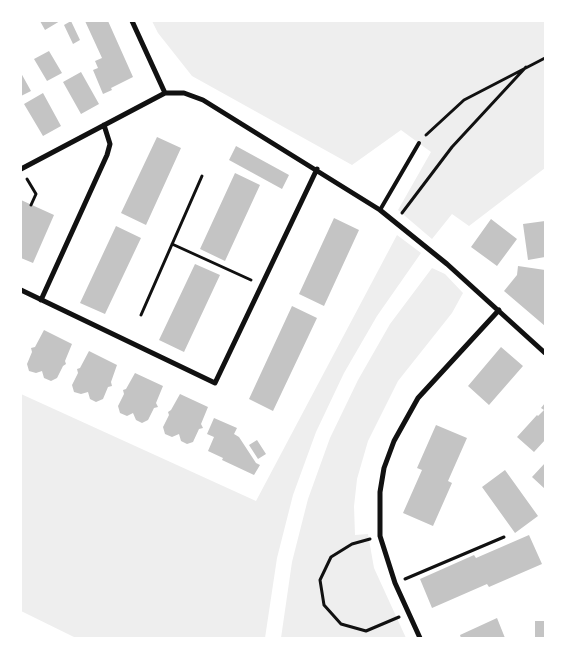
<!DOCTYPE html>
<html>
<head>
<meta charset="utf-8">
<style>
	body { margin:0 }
	#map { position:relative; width:566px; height:659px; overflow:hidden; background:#fff; font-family:"Public Sans",sans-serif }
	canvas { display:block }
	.frame { position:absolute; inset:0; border:22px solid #fff; pointer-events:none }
</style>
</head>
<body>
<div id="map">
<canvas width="566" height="659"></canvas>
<div class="frame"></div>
</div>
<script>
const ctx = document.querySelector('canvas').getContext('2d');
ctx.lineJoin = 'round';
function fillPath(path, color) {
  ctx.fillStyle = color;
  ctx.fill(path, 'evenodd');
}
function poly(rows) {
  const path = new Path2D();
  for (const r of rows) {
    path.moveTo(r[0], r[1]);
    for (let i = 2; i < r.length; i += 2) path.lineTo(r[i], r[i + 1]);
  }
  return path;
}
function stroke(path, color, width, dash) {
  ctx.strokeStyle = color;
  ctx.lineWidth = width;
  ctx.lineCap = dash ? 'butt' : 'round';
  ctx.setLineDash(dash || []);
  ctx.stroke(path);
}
const green = poly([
	[152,21,545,21,545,168,469,226,452,214,432,239,398,210,431,152,401,130,352,165,192,76,158,33],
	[397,235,421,253,377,316,344,373,316,432,293,495,277,558,265,638,76,638,21,611,21,394,256,501],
	[432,268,445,274,463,293,452,313,398,381,368,441,357,479,354,506,355,535,368,534,374,568,406,638,281,638,292,562,308,499,330,438,358,380,390,324]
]);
const building = poly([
	[40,21,60,21,45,30],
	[71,21,80,40,73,44,64,25],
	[85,21,108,21,133,77,111,88,112,90,103,94,93,70,98,68,95,61,102,58],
	[49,51,62,73,47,81,34,59],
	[81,72,99,104,81,114,63,82],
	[21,73,31,91,21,96],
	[43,93,61,126,43,136,24,104],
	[157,137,181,148,146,225,121,213],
	[236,146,289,175,282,189,229,160],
	[235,173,260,185,225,261,200,249],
	[21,200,54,215,33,263,21,258],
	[334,218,359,230,324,306,299,294],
	[491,219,517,239,497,266,471,247],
	[545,221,545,257,528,260,523,224],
	[116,226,141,238,105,314,80,303],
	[195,264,220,275,184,352,159,340],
	[518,266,545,270,545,326,504,291,517,275],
	[292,306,317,318,273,411,249,399],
	[44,330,72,344,65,361,66,364,63,366,57,378,51,381,44,378,42,371,36,373,29,371,27,364,32,352,31,348,35,347],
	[501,347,523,366,489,405,468,386],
	[89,351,117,365,111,382,112,386,108,387,103,399,96,402,90,399,88,392,81,394,74,392,72,385,78,373,77,369,80,368],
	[135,373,163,386,156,403,158,407,154,408,148,420,142,423,136,420,133,413,127,416,120,413,118,406,124,394,123,390,126,389],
	[180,394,208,407,201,424,203,428,199,429,193,442,187,444,181,441,179,434,172,437,165,434,163,427,169,415,168,412,171,410],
	[545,403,545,440,534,452,517,437,537,415,538,416,544,410,541,408],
	[214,418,237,428,234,434,239,437,256,463,260,465,254,475,222,460,223,458,208,451,214,437,207,434],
	[436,425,467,438,448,481,452,483,433,526,403,513,422,470,417,468],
	[257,440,266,454,258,459,249,445],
	[545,463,545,489,532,477],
	[505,470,538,516,515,533,482,487],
	[529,535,542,564,489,587,487,584,432,608,420,579,474,555,476,558],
	[497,618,505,638,461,638,460,635],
	[535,621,545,621,545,638,535,638]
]);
const path = poly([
	[426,135,464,100,545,58],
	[27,179,36,194,31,205],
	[402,213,452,147,526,67],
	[172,244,251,280],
	[141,315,202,176],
	[370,539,352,544,331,557,320,580,324,605,341,624,366,631,399,617],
	[405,579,504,537]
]);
const service = poly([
	[380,210,419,143]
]);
const minor = poly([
	[132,21,165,93],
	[21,169,165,93,184,93,203,100,380,210,447,264,545,353],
	[21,290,215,383,317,169],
	[41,300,107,155,110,144,104,125],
	[420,638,395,583,380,536,380,492,384,468,394,441,418,398,499,310]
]);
fillPath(green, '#eee');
fillPath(building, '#c4c4c4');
stroke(path, '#111', 3);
stroke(service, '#111', 4);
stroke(minor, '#111', 5);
</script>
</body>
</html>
